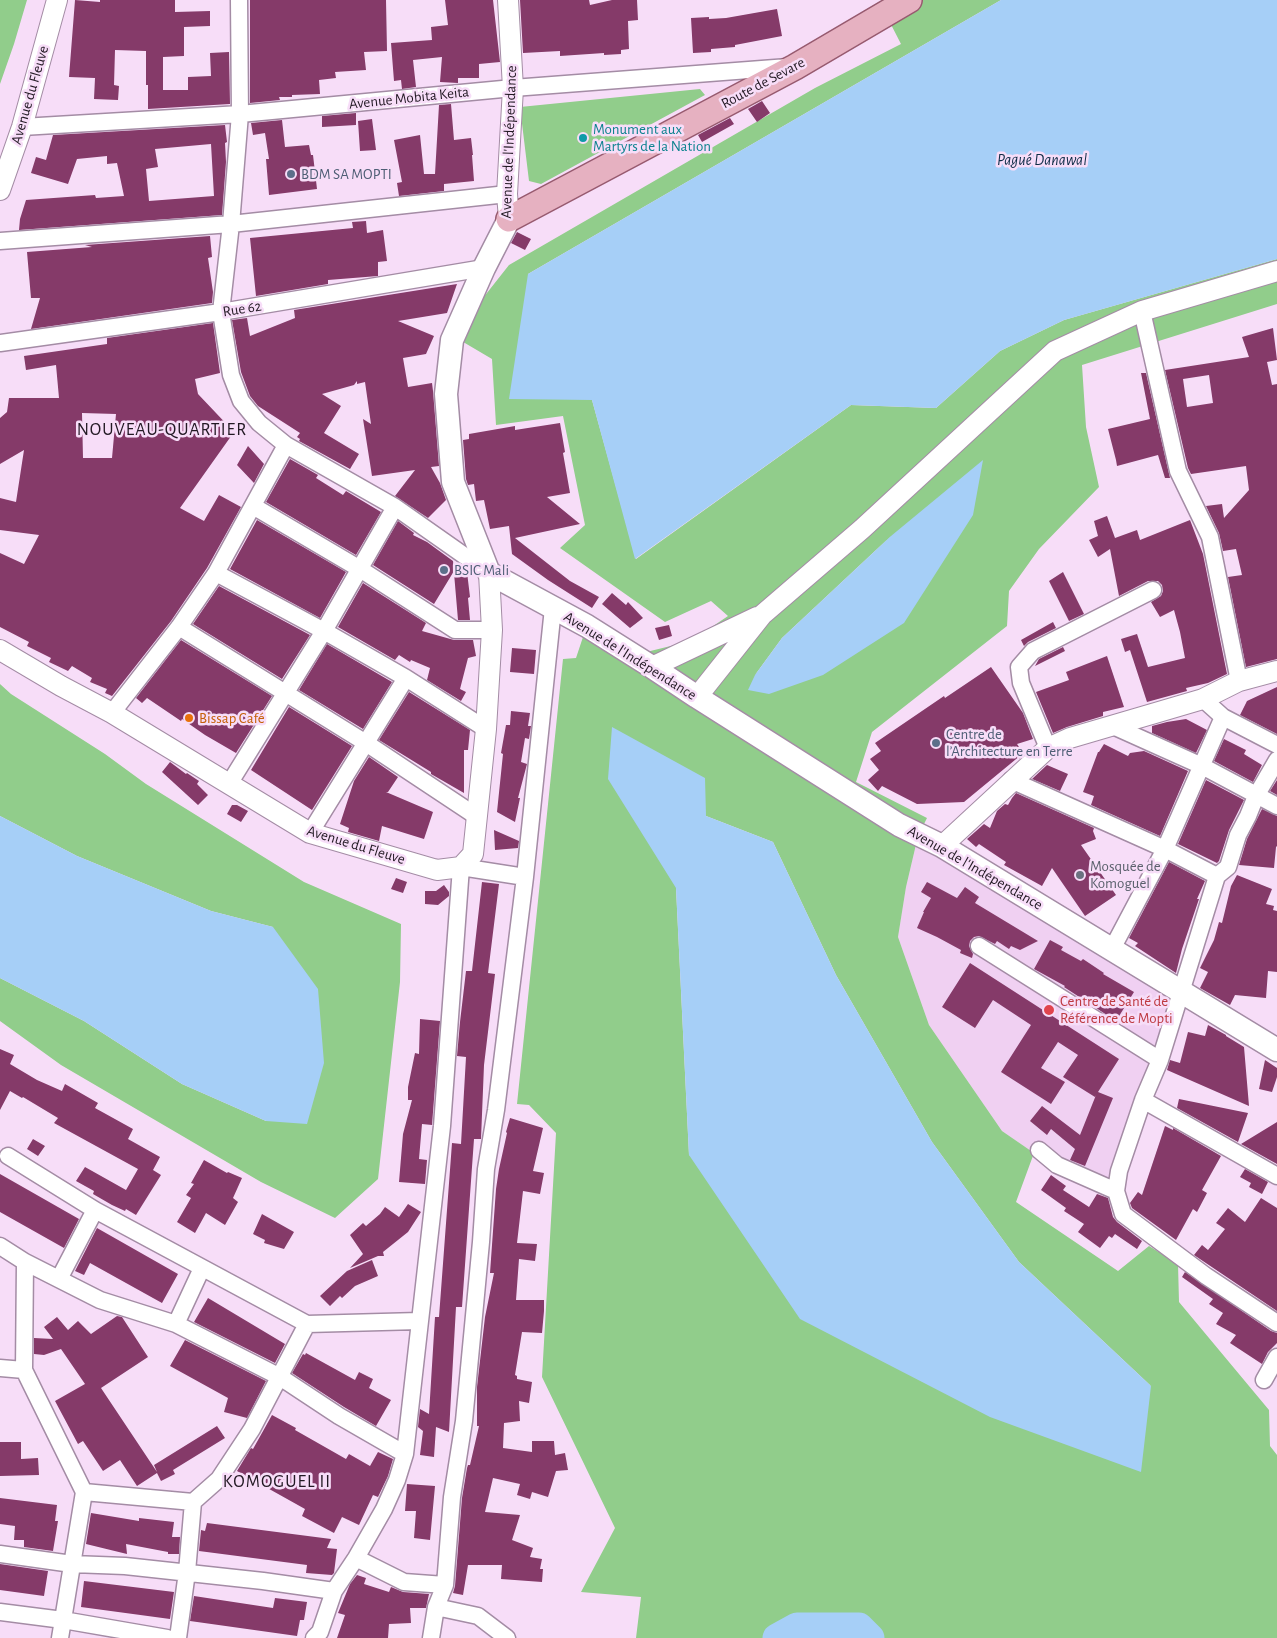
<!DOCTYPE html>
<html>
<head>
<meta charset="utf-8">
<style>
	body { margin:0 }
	canvas { display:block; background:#f7ddf8 }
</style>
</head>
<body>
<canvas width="1277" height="1638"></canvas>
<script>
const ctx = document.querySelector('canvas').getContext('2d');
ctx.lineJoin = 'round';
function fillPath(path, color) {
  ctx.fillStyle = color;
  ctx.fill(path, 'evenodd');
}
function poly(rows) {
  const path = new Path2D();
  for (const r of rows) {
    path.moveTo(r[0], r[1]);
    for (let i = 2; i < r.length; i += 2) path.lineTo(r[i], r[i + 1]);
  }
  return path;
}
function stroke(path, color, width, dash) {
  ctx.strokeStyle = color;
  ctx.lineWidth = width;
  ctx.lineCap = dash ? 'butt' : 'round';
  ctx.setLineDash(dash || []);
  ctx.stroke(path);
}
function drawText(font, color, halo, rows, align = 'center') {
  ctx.font = font + ' "Alegreya Sans",sans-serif';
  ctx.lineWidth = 5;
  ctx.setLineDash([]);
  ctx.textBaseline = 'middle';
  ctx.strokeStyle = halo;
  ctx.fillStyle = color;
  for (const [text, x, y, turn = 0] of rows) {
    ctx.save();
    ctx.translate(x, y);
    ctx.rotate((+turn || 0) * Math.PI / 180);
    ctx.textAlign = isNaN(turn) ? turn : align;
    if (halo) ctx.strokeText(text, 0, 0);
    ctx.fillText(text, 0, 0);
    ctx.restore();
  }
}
const built = poly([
	[918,836,1181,996,1112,1195,1034,1153,1002,1131,929,1025,898,937,906,887]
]);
const green = poly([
	[0,0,27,0,14,44,0,84],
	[891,0,1001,0,528,274,592,400,636,559,851,405,936,408,1000,351,1064,320,1277,259,1277,304,1082,365,1086,427,1099,487,1039,549,1009,591,1007,626,872,732,856,782,927,818,918,836,906,887,898,937,929,1025,1002,1131,1034,1153,1016,1202,1118,1271,1149,1246,1178,1264,1179,1302,1269,1410,1270,1446,1277,1455,1277,1638,847,1638,836,1628,813,1638,636,1638,641,1597,581,1592,615,1528,542,1377,556,1133,529,1105,517,1104,563,659,576,658,586,628,630,656,691,641,728,616,711,601,665,622,560,548,585,525,563,416,496,425,492,359,453,336,509,265,815,88,901,44,881,5],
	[891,536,755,675,782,638],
	[706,816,773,842,836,975,932,1142,1019,1262,1151,1386,689,1155,676,888],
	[700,89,705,95,541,184,529,181,520,107],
	[0,684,11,694,105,754,146,784,304,882,401,924,400,982,378,1179,335,1218,261,1182,61,1065,0,1021,0,978,84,1021,182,1084,266,1121,273,927,211,911,77,856,0,816]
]);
const water = poly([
	[1001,0,1277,0,1277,259,1064,320,1000,351,936,408,851,405,635,559,592,400,509,399,528,274],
	[983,460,973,515,904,623,823,675,769,694,748,690,755,675,782,638,891,536],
	[612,727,705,778,706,816,773,842,836,975,932,1142,1019,1262,1151,1386,1141,1472,990,1417,800,1319,689,1155,676,888,608,779],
	[0,816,77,856,211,911,273,927,318,989,324,1063,307,1124,266,1121,182,1084,84,1021,0,978]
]);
const river = poly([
	[777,1638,797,1627,859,1627,870,1638]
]);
const building = poly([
	[75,0,100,2,100,0,175,0,175,12,210,11,210,26,184,27,184,56,163,57,163,90,188,90,188,77,211,76,210,53,229,52,230,104,148,109,148,85,146,85,146,51,115,50,114,85,119,86,118,100,94,99,95,78,69,77],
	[250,0,386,0,387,51,364,52,366,70,335,72,336,78,319,80,320,94,292,95,292,97,279,97,280,100,250,103],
	[445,0,493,0,500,62,479,64,479,78,458,78,458,83,440,82,442,57,413,60,416,87,402,89,401,80,394,81,391,43,432,40,431,27,448,25],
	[520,0,589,0,590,5,612,0,637,0,638,20,628,21,629,49,621,50,621,54,604,55,604,53,560,56,560,51,523,53],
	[777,9,782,36,735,45,735,47,711,49,711,52,693,53,691,18,709,17,709,19,726,18],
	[762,101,770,113,757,122,748,109],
	[451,104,454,140,471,138,473,155,472,155,474,181,444,184,444,191,399,196,397,183,402,182,394,140,420,135,424,174,435,174,439,105],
	[356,113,356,125,322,127,322,116],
	[730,118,734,124,702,142,698,135],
	[372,119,376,150,360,151,358,121],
	[282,120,285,147,309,145,311,155,313,155,317,189,269,195,266,159,269,159,265,133,253,135,251,123],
	[225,125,227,142,225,143,226,162,222,215,19,230,20,219,26,200,95,195,96,198,124,196,117,163,107,164,107,156,77,159,68,184,31,173,36,157,46,160,53,135],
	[211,144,214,196,149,201,146,169,158,167,155,149],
	[366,221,367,233,383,230,387,261,378,262,378,276,328,280,328,284,256,296,250,238,353,228,352,222],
	[517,232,531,239,525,250,511,243],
	[210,236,212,257,208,258,213,292,212,303,31,329,40,298,31,298,27,252,92,247,85,245],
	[457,284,447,313,398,321,434,336,426,354,403,358,408,387,432,383,433,391,439,466,431,467,440,483,446,500,428,518,395,496,415,470,372,476,363,419,371,424,365,382,357,384,357,381,354,385,322,394,341,406,324,433,359,454,350,469,299,441,300,439,297,437,300,433,258,406,250,396,241,372,232,320,247,318,250,336,295,318,294,310],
	[213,323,220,373,195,379,198,394,234,432,180,508,204,521,219,495,241,507,207,568,171,621,112,696,105,693,107,689,90,682,92,678,72,666,68,671,49,662,51,658,27,646,29,642,0,627,0,553,24,564,39,535,0,530,0,498,16,502,24,450,0,464,0,418,7,412,9,398,59,398,56,365,26,370,24,356,107,344,107,338],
	[82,413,116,414,112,458,83,458],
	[1273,328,1277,360,1267,362,1272,385,1277,384,1277,659,1246,667,1228,577,1242,575,1236,549,1223,551,1219,533,1206,506,1222,504,1224,518,1249,490,1246,466,1191,474,1188,468,1165,370,1249,357,1242,337],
	[1209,375,1213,403,1187,407,1183,379],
	[1141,373,1146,373,1170,478,1165,478,1158,455,1117,466,1116,460,1108,429,1150,419],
	[560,423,565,452,563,453,570,493,547,497,580,524,515,538,570,581,599,597,592,608,548,580,512,554,509,526,490,529,484,500,476,501,474,484,468,485,466,479,463,440,469,439,469,434,515,426,515,430],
	[248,446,264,464,254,483,237,465],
	[290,459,318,475,316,478,343,495,346,491,381,512,356,555,266,502],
	[1107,516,1115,538,1137,530,1140,540,1190,520,1203,554,1227,674,1208,683,1186,688,1187,691,1147,702,1130,650,1125,652,1121,639,1137,634,1148,667,1185,658,1180,632,1174,610,1160,617,1151,602,1161,596,1163,591,1162,585,1158,581,1148,581,1119,596,1110,549,1098,557,1089,540,1098,536,1094,521],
	[257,520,346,572,320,618,230,569],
	[398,521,414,533,413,535,427,542,453,561,454,571,434,604,373,565],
	[467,572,470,597,468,598,470,620,458,620,454,573],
	[1063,572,1084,614,1069,621,1049,581],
	[363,583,426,623,422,631,454,640,473,640,476,656,468,658,460,689,466,692,461,701,427,680,430,668,411,660,410,662,399,655,395,660,338,627],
	[219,586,310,635,282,679,193,624],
	[612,593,626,605,628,602,643,618,630,628,602,604],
	[1053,622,1056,628,1028,642,1024,646,1021,640],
	[669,625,672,636,659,640,655,628],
	[181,640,272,696,236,753,205,735,182,719,181,721,147,698,142,703,136,698],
	[327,644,392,682,363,729,299,690],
	[1063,647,1065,651,1035,666,1039,659],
	[512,648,536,650,534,674,510,672],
	[1107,656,1124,707,1103,712,1103,716,1067,727,1053,733,1036,692,1069,680,1066,672],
	[991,667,1023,713,1033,739,1017,744,1022,751,1018,753,1021,754,1022,751,1024,754,1019,759,1021,755,964,802,917,804,882,786,878,791,868,780,879,770,870,759,881,751,875,743,944,696,945,698],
	[1277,687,1277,734,1240,715,1247,701],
	[409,692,470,730,468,750,464,750,464,793,431,774,431,772,379,740],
	[289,707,352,746,312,810,251,770],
	[511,711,530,713,528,726,531,726,529,739,525,738,521,762,527,764,518,798,520,798,515,822,497,812,503,754,501,753,506,725,510,725],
	[1186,719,1207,730,1196,753,1152,733,1152,726,1167,722],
	[1224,739,1246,750,1244,754,1262,765,1253,782,1214,761],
	[1104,744,1128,756,1130,753,1144,751,1188,771,1160,836,1091,805,1094,796,1083,792,1098,752,1099,752],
	[369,757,398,777,388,792,386,792,433,812,424,839,382,826,379,841,348,832,349,828,340,824,354,781],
	[170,762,186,774,187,773,199,781,197,784,208,795,198,805,162,772],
	[1047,765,1068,774,1060,791,1032,779],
	[1206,780,1244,800,1229,830,1219,861,1217,863,1178,844],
	[1277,780,1277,795,1270,791],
	[1016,793,1094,828,1093,831,1096,839,1081,845,1116,895,1085,916,1052,868,1042,886,1004,865,1006,862,979,844,976,847,967,839,984,824,990,828,997,811,1005,804,1008,805,1012,798],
	[232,805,237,805,248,811,241,822,227,814],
	[1262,809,1277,816,1277,846,1276,847,1274,868,1239,865,1247,839],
	[494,830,519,841,518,848,495,850],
	[1169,862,1205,881,1197,899,1199,899,1182,949,1176,973,1135,946,1138,943,1129,938],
	[1237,875,1272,889,1266,904,1274,906,1273,910,1277,911,1277,972,1268,971,1266,998,1235,995,1230,1005,1200,988,1208,972,1200,968,1214,940,1219,922,1222,923,1231,886],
	[396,878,407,882,403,893,391,889],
	[482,882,499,884,488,973,495,974,484,1065,481,1139,474,1139,462,1307,456,1307,449,1432,436,1427,434,1457,420,1455,423,1431,418,1427,420,1409,429,1414,435,1317,439,1317,452,1143,461,1144,466,1057,457,1056,460,1022,466,971,472,971],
	[927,882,957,898,965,887,979,897,975,903,1038,941,1020,950,1011,946,1009,949,997,941,995,944,979,936,974,937,970,941,969,946,973,954,972,958,960,953,961,950,937,937,917,928,924,912,923,912,931,898,921,892],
	[444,885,449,892,449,896,438,905,425,904,425,891,436,891],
	[1050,940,1063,947,1061,950,1081,961,1083,959,1104,973,1103,974,1134,992,1116,1021,1064,987,1065,986,1034,969],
	[970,963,1119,1059,1098,1092,1113,1098,1085,1166,1070,1160,1075,1149,1051,1129,1047,1135,1030,1121,1042,1106,1080,1135,1096,1095,1095,1097,1063,1077,1078,1055,1058,1042,1041,1068,1065,1082,1051,1104,1001,1072,1031,1025,993,1000,975,1028,942,1007],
	[420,1019,440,1021,432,1125,422,1124,419,1159,427,1160,425,1184,399,1182,403,1134,412,1100,408,1100,408,1087,415,1053,419,1054],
	[1208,1025,1226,1035,1226,1036,1244,1047,1249,1106,1167,1070,1170,1060,1180,1063,1188,1032,1205,1036],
	[0,1049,14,1055,10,1064,37,1080,62,1091,65,1084,98,1103,95,1108,133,1129,128,1139,160,1157,153,1170,161,1175,136,1215,126,1209,125,1211,112,1205,93,1194,94,1191,76,1181,85,1167,126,1190,138,1169,54,1123,58,1118,23,1097,22,1098,10,1091,0,1110],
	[1265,1060,1277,1068,1277,1077,1272,1092,1259,1089],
	[1179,1099,1248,1113,1238,1142,1177,1108],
	[510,1118,543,1128,533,1171,544,1173,540,1194,523,1191,517,1243,537,1244,535,1261,519,1259,516,1300,544,1300,544,1311,542,1333,522,1332,515,1375,517,1376,517,1379,532,1382,529,1403,519,1401,520,1421,504,1423,503,1448,532,1452,532,1441,554,1441,555,1455,565,1453,568,1470,556,1471,548,1497,532,1492,530,1499,517,1495,520,1484,493,1478,485,1512,520,1515,512,1540,533,1548,530,1557,542,1559,540,1569,543,1569,542,1582,501,1579,502,1565,468,1565,463,1595,453,1593,455,1586,462,1498,467,1468,468,1465,470,1465,479,1426,477,1426,477,1387,485,1317,494,1273,490,1273,496,1189,499,1169,507,1133,506,1132],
	[1277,1122,1277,1164,1241,1144],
	[1165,1126,1173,1130,1173,1128,1221,1156,1202,1190,1207,1193,1197,1212,1193,1209,1176,1240,1132,1208,1130,1203,1138,1192,1142,1195],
	[33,1139,45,1146,38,1156,27,1149],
	[204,1160,227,1173,228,1172,242,1178,233,1198,238,1202,225,1225,206,1213,195,1233,177,1222,191,1198,186,1195,194,1184,191,1183],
	[1245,1169,1268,1182,1262,1194,1249,1187,1251,1183,1240,1177],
	[0,1174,79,1219,64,1248,0,1212],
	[1051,1175,1066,1186,1063,1190,1089,1207,1097,1194,1108,1198,1113,1217,1117,1222,1142,1241,1137,1249,1115,1234,1112,1238,1109,1236,1100,1248,1078,1232,1084,1224,1064,1211,1066,1208,1041,1190],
	[1261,1198,1277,1208,1277,1311,1194,1255,1202,1245,1208,1250,1225,1229,1216,1223,1228,1208,1245,1222],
	[408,1204,421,1212,408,1232,383,1252,384,1256,378,1256,350,1268,363,1254,350,1235,363,1223,366,1226,380,1214,385,1207,399,1217],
	[262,1214,294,1232,284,1249,264,1243,265,1240,253,1234],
	[97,1228,178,1274,162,1303,90,1263,84,1275,75,1271],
	[372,1260,378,1276,355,1286,342,1298,340,1296,330,1306,320,1296,347,1271],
	[1185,1272,1271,1331,1277,1333,1277,1343,1268,1352,1262,1364,1230,1343,1236,1335,1216,1324,1223,1313,1209,1304,1213,1299,1182,1277],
	[208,1298,285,1344,275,1363,194,1322],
	[117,1316,122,1317,148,1357,101,1388,157,1472,154,1465,217,1426,225,1438,173,1470,175,1474,161,1481,157,1473,137,1486,120,1460,103,1471,83,1441,78,1444,55,1401,85,1384,61,1349,44,1355,34,1354,34,1338,53,1339,44,1327,57,1317,68,1330,78,1321,91,1334],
	[185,1340,266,1381,247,1418,224,1412,228,1398,170,1366],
	[306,1353,355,1380,359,1372,373,1379,369,1388,391,1400,376,1426,344,1407,292,1373,303,1354,305,1355],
	[272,1415,296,1428,295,1430,346,1459,349,1454,370,1466,378,1452,393,1459,388,1476,378,1497,373,1495,359,1525,342,1517,334,1533,302,1516,305,1509,237,1471,251,1448,253,1449],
	[0,1442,21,1442,21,1459,38,1458,39,1475,0,1476],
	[407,1484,435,1486,430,1540,414,1538,416,1511,405,1511],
	[0,1498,57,1505,55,1521,58,1521,53,1551,24,1547,24,1540,14,1540,15,1526,0,1524],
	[91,1513,139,1521,139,1518,174,1522,172,1537,180,1537,179,1554,168,1554,168,1552,126,1544,127,1554,86,1544],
	[207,1523,331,1539,327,1548,337,1549,334,1573,332,1575,306,1573,307,1565,199,1551,201,1530,205,1531],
	[0,1564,48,1571,44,1596,0,1590],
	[357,1575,366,1578,364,1584,389,1592,391,1587,403,1592,429,1594,426,1608,410,1608,411,1623,389,1624,388,1638,337,1638,345,1615,338,1613,350,1584],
	[84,1581,174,1592,170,1619,81,1607],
	[194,1596,273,1608,275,1598,307,1602,304,1620,300,1620,297,1636,190,1621]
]);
const minor = poly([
	[239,0,240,114,231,224,221,312,231,375,241,401,259,423,286,445,395,507,489,573],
	[22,127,240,114,513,88,788,67],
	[0,241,231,224,507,194],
	[1142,311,1178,471,1210,537,1239,681],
	[0,343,221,312,484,268],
	[253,506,360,569,455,630,492,630],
	[216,573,324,631,406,678,486,729],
	[179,627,366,743,476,816],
	[1203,699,1223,717,1277,745],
	[112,713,179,627,216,573,286,445],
	[1113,726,1202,766,1277,806],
	[1048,748,1021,683,1019,667,1033,651,1153,590],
	[1011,780,1165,849,1217,876],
	[229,784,324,631,395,507],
	[310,833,406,678],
	[979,946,1160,1060],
	[1112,949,1165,849,1223,717],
	[1143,1100,1277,1176],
	[1039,1150,1057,1165,1116,1191,1123,1214,1206,1276,1277,1323],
	[8,1156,95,1210,307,1324,419,1321],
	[1116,1191,1119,1171,1143,1100,1160,1060,1217,876,1228,867,1238,835,1248,816,1256,796,1277,760],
	[0,1246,25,1262,100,1300,176,1324,280,1377,339,1416,405,1454],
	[59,1279,95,1210],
	[176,1324,202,1268],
	[0,1368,24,1370,84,1492,60,1638],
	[24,1370,25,1262],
	[1264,1380,1277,1357],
	[84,1492,193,1502],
	[0,1554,72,1564,125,1566,263,1581,334,1591],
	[356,1558,404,1582,445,1585,452,1497,464,1421,481,1242,486,1169,496,1110,525,877,553,608],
	[436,1607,478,1616,507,1638],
	[0,1612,63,1620,167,1638],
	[178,1638,187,1572,193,1502,219,1479,252,1429,307,1324],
	[314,1638,320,1632,334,1591,356,1558,384,1509,397,1480,405,1454,442,1126,461,867,525,877],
	[431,1638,436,1607,445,1585]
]);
const tertiary = poly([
	[508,0,513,88,507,194,509,219],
	[0,190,22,127,57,0],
	[0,650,61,686,112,713,310,833,437,870,461,867,473,854,486,729,492,630,489,573],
	[652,667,757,617],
	[697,697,762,615,862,529,1055,351,1142,311,1277,271],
	[942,846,1048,748,1070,738,1203,699,1239,681,1277,671]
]);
const secondary = poly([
	[509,219,484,268,452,340,446,394,453,482,489,573,587,626,652,667,697,697,899,825,942,846,1277,1050]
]);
const primary = poly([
	[509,219,795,67,909,0]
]);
const markers = [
	[583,138,5,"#0f9aa8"],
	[291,174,5,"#5c6f8a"],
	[444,570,5,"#5c6f8a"],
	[189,718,5,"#e8710a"],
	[936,743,5,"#5c6f8a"],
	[1080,875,5,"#6b7280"],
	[1049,1010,6,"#e0444e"]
];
const streetNames = [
	["Route de Sevare",763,83,-28],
	["Avenue du Fleuve",30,95,-74],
	["Avenue Mobita Keita",409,98,-6],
	["Avenue de l'Indépendance",509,142,-88],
	["Rue 62",242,309,-9],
	["Avenue de l'Indépendance",630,656,32],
	["Avenue du Fleuve",356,845,17],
	["Avenue de l'Indépendance",975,868,30]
];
const cultureNames = [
	["Monument aux",593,129],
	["Martyrs de la Nation",593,146]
];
const serviceNames = [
	["BDM SA MOPTI",301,174],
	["BSIC Mali",454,570],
	["Centre de",946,734],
	["l’Architecture en Terre",946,751]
];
const foodNames = [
	["Bissap Café",199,718]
];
const worshipNames = [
	["Mosquée de",1090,866],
	["Komoguel",1090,883]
];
const healthNames = [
	["Centre de Santé de",1060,1001],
	["Référence de Mopti",1060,1018]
];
const waterNames = [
	["Pagué Danawal",1042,160]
];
const quarterNames = [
	["NOUVEAU-QUARTIER",162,430],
	["KOMOGUEL II",277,1482]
];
fillPath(built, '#f0d0f2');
fillPath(green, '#91cd8b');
fillPath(water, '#a6cff7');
stroke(river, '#a6cff7', 29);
fillPath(building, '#853a69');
stroke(minor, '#a48ca5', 19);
stroke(tertiary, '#a48ca5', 22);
stroke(secondary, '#a48ca5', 25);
stroke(primary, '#975a6f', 28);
stroke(minor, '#fff', 16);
stroke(tertiary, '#fff', 20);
stroke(secondary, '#fff', 22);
stroke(primary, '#e6b1c1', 25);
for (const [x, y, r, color] of markers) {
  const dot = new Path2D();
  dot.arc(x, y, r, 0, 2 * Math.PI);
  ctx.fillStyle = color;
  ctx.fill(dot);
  stroke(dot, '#f7ddf8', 2);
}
drawText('15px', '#221923', '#f7ddf8', streetNames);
drawText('15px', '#0d838f', '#f7ddf8', cultureNames, 'left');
drawText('15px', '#4e5e75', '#f7ddf8', serviceNames, 'left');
drawText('15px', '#c56008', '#f7ddf8', foodNames, 'left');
drawText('15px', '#5b616d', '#f7ddf8', worshipNames, 'left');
drawText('15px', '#be3a42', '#f7ddf8', healthNames, 'left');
drawText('italic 16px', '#0f2d47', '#f7ddf8', waterNames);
ctx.letterSpacing = '1px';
drawText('18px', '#221923', '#f7ddf8', quarterNames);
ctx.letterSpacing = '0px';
</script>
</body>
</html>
